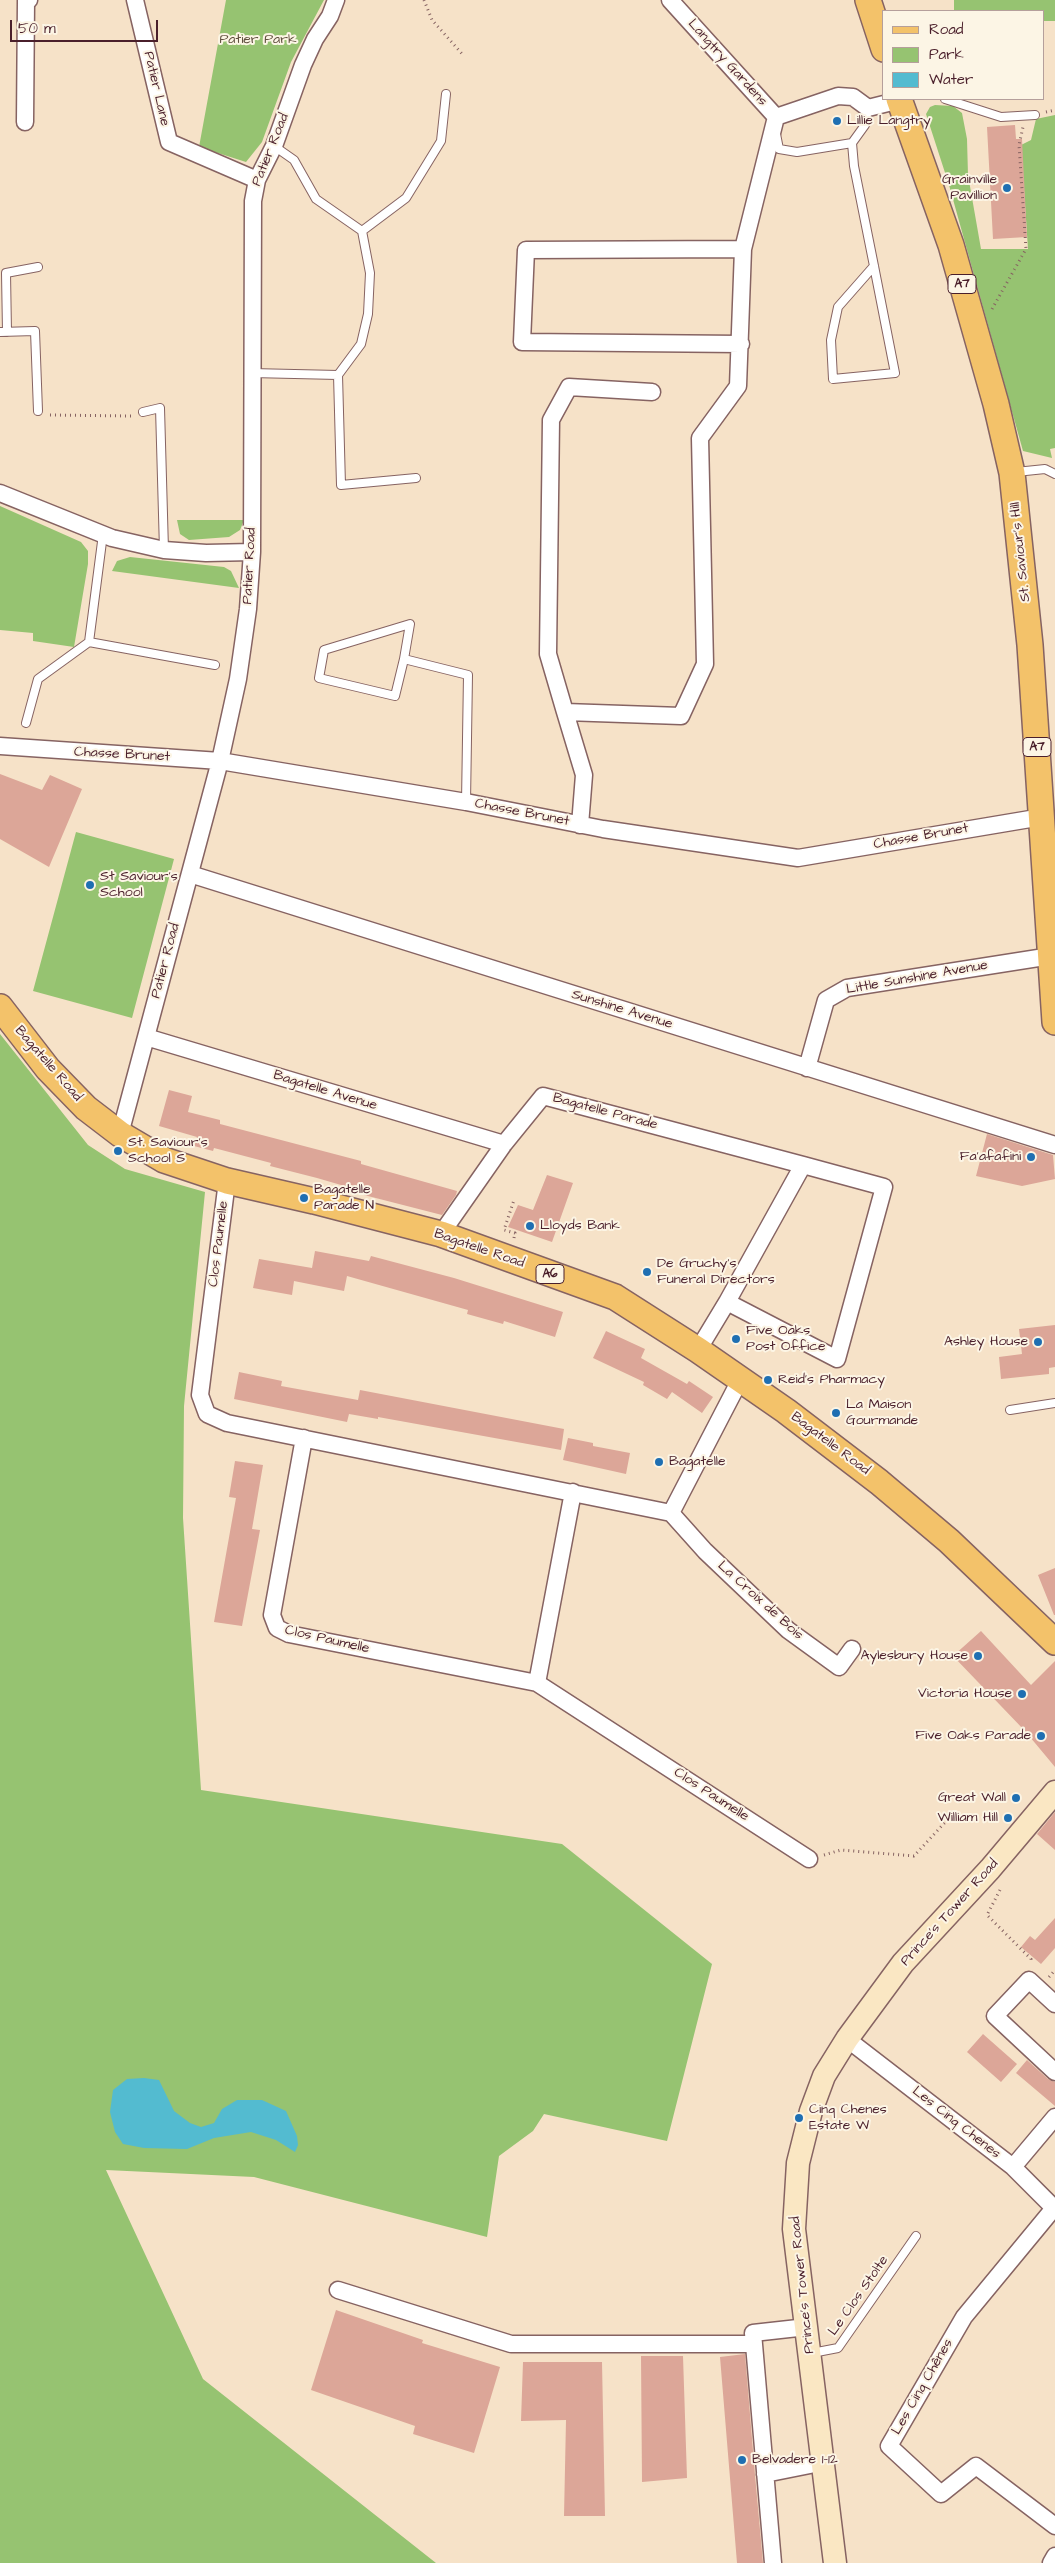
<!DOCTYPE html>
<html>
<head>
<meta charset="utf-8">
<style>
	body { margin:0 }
	#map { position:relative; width:1055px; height:2563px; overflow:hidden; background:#f6e2c8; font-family:"Architects Daughter",sans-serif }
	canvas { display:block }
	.legend { position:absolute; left:882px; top:10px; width:162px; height:90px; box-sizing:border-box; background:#fcf5e5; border:1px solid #b59f9b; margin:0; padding:6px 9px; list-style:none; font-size:15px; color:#4a1f2b }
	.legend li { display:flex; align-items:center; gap:10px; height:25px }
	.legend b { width:25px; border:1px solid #b59f9b }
	.scale { position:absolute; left:10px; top:20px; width:148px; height:22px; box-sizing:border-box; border:2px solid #4a1f2b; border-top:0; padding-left:6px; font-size:15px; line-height:18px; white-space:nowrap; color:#4a1f2b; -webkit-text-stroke:4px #fcf5e5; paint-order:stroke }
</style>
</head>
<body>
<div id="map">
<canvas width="1055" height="2563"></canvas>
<ul class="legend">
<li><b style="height:6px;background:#f3c26a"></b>Road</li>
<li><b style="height:14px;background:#96c371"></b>Park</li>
<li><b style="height:14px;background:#53bbd0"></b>Water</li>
</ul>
<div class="scale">50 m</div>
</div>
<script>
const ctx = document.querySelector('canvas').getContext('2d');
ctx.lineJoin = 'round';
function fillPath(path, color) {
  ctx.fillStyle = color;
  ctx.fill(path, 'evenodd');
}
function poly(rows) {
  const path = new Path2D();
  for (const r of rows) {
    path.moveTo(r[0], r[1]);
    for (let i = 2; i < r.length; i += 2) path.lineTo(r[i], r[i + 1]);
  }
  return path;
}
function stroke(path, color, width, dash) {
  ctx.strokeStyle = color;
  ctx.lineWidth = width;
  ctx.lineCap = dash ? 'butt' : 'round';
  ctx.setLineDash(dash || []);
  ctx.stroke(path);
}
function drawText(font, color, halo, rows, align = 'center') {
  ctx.font = font + ' "Architects Daughter",sans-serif';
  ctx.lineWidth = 4;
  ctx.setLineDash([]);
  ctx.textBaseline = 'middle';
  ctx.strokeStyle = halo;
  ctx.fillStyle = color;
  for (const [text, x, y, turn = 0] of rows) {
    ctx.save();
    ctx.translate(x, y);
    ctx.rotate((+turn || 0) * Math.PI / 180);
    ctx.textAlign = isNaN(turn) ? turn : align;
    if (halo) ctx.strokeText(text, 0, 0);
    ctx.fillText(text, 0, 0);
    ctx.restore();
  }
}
const green = poly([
	[226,0,324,0,291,62,262,142,246,162,199,147],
	[954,0,1055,0,1055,21,1044,21,1044,11,954,11],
	[935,105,953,106,962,113,967,139,968,175,981,249,1028,249,1021,145,1031,140,1036,119,1055,115,1055,448,1050,449,1052,458,1023,451,949,185,926,114,930,107],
	[0,506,81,542,88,551,88,564,74,647,33,641,33,633,0,630],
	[177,520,244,520,240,530,229,537,189,540,180,534],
	[130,557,224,567,231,571,239,588,112,571,117,561],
	[76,832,174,859,132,1018,33,991],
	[0,1034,88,1145,125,1169,205,1192,184,1406,183,1518,201,1790,562,1844,712,1964,667,2141,544,2114,533,2131,499,2156,487,2237,254,2177,106,2170,203,2379,436,2563,0,2563]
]);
const water = poly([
	[144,2078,159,2080,174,2111,190,2123,201,2127,214,2123,222,2109,237,2100,262,2100,286,2111,297,2136,298,2145,295,2152,276,2140,251,2132,214,2138,187,2149,144,2148,123,2144,115,2132,110,2112,113,2090,127,2079]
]);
const building = poly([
	[1015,125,1016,139,1022,139,1027,237,993,239,987,127],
	[0,774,42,790,50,775,82,789,49,867,0,839],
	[169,1090,192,1096,188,1112,220,1120,220,1124,361,1161,361,1164,457,1191,456,1195,442,1215,364,1195,365,1192,317,1178,270,1166,271,1163,214,1148,213,1151,194,1146,197,1137,159,1126],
	[987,1134,1053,1155,1055,1179,1022,1186,976,1176],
	[547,1175,573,1183,552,1242,508,1227,518,1205,533,1210],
	[315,1251,369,1261,371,1256,454,1278,563,1312,555,1337,504,1321,503,1324,467,1314,468,1310,347,1276,344,1291,294,1281,292,1295,253,1288,259,1259,312,1268],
	[1055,1325,1055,1367,1049,1368,1049,1374,1001,1379,999,1357,1022,1354,1019,1329],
	[606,1331,645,1349,641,1358,687,1384,689,1381,713,1397,702,1413,672,1392,667,1399,643,1385,644,1382,593,1358],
	[239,1372,282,1381,281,1386,358,1400,360,1390,564,1429,561,1450,378,1417,378,1419,349,1414,347,1422,234,1399],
	[568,1438,593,1443,593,1446,630,1453,626,1474,563,1460],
	[235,1461,263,1465,252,1529,260,1530,242,1626,214,1622,236,1498,229,1497],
	[1055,1568,1055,1615,1054,1615,1038,1575],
	[981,1631,1031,1685,1055,1661,1055,1767,1025,1731,953,1656],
	[1055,1812,1055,1850,1037,1834],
	[1055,1918,1055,1948,1041,1964,1021,1947,1030,1936,1035,1940],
	[983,2034,1017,2064,1001,2082,967,2052],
	[1027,2060,1048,2079,1055,2082,1055,2106,1016,2073],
	[336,2310,423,2340,422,2343,500,2367,474,2453,413,2434,415,2426,311,2390],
	[745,2354,755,2475,763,2563,737,2563,720,2357],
	[641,2356,683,2356,687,2478,642,2482],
	[523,2362,602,2362,605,2516,564,2516,566,2420,521,2421]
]);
const path = poly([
	[424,0,432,20,464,56],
	[1046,112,1055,110],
	[992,309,1026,249,1019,145,1023,127],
	[50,415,131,416],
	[514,1238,515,1233,504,1230,514,1200],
	[824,1855,841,1850,914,1856,949,1818],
	[1000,1890,987,1915,1031,1959,1030,1963],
	[1049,1977,1055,1970]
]);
const service = poly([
	[945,99,1001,117,1035,115],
	[776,134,779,149,797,152,852,143,865,125,868,108],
	[852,143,854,166,874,266,895,373,833,379,831,340,838,307,874,266],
	[274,146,294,160,316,199,362,231],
	[0,332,35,331,38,411],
	[7,332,6,273,38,267],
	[251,373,338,375,341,485,416,478],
	[338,375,361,344,368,314,370,273,362,231,406,198,441,141,446,94],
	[143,412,160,408,164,550],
	[1016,472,1045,469,1055,474],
	[89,642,215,665],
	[404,659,395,696,319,678,324,650,410,624,404,659,468,675,466,802],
	[26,723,38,679,89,642,103,534],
	[1010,1410,1055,1403],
	[812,2353,838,2348,916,2236]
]);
const minor = poly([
	[135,0,169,142,257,180],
	[670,0,776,117,838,96,853,97,868,108,900,100],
	[25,122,26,1,29,0],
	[741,344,522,342,526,250,743,249],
	[0,493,112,538,164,550,206,553,252,552],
	[565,712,548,654,551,420,569,387,652,392],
	[0,746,220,761,466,802,603,829,798,858,1042,817],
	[580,825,584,775,565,712,681,716,705,664,700,438,738,386,743,249,776,117],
	[190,874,1055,1145],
	[146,1037,504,1144],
	[807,1068,826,1000,847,988,1051,956],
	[120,1134,220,761,238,679,248,609,252,552,253,201,257,180,274,146,303,65,315,39,330,16,336,0],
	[227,1181,200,1395,207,1414,227,1423,671,1513,740,1380],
	[441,1234,504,1144,543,1096,803,1165],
	[698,1350,727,1302,803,1165,884,1187,837,1359,727,1302],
	[304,1438,272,1615,277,1628,289,1634,537,1683,573,1492],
	[671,1513,705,1551,788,1630,839,1667,852,1649],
	[537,1683,809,1859],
	[1055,2004,1029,1980,995,2016,1055,2072],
	[847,2039,1013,2167,1055,2209],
	[1013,2167,1055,2117],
	[1054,2208,964,2317,889,2446,941,2494,976,2466,1055,2526],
	[338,2290,511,2344,754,2344],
	[765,2474,810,2465],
	[773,2563,753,2333,807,2327],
	[1051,2563,1055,2556]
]);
const secondary = poly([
	[835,2563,794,2229,798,2163,811,2111,824,2076,847,2039,903,1963,990,1869,1055,1792]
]);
const primary = poly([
	[868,0,884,49],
	[899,99,951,245,996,404,1012,473,1030,645,1055,1022],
	[0,1007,48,1069,86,1108,120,1134,164,1160,227,1181,314,1201,441,1234,615,1297,698,1350,786,1411,879,1482,949,1541,1055,1642]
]);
const markers = [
	[837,121,5,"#1f6fb2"],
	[1007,188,5,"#1f6fb2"],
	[90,885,5,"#1f6fb2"],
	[118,1151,5,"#1f6fb2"],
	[1031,1157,5,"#1f6fb2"],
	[304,1198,5,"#1f6fb2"],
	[530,1226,5,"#1f6fb2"],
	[647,1272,5,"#1f6fb2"],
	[736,1339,5,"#1f6fb2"],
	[1038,1342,5,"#1f6fb2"],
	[768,1380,5,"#1f6fb2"],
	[836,1413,5,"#1f6fb2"],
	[659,1462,5,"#1f6fb2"],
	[978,1656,5,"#1f6fb2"],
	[1022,1694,5,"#1f6fb2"],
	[1041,1736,5,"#1f6fb2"],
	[1016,1798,5,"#1f6fb2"],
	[1008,1818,5,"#1f6fb2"],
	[799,2118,5,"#1f6fb2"],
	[742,2460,5,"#1f6fb2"]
];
const shields = [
	[962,284,28],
	[1037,747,28],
	[550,1274,28]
];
const shieldNames = [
	["A7",962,284],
	["A7",1037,747],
	["A6",550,1274]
];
const parkNames = [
	["Patier Park",258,40]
];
const streetNames = [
	["Langtry Gardens",727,63,48],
	["Patier Lane",156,89,77],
	["Patier Road",271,150,-68],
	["St. Saviour's Hill",1021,552,-96],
	["Patier Road",250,566,-87],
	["Chasse Brunet",122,755,3],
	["Chasse Brunet",522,813,11],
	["Chasse Brunet",921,837,-10],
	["Patier Road",166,961,-75],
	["Little Sunshine Avenue",917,978,-10],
	["Sunshine Avenue",622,1010,17],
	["Bagatelle Road",48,1064,49],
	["Bagatelle Avenue",325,1091,17],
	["Bagatelle Parade",605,1112,15],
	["Clos Paumelle",219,1244,-83],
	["Bagatelle Road",479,1249,19],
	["Bagatelle Road",830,1444,37],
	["La Croix de Bois",760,1601,42],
	["Clos Paumelle",327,1640,13],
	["Clos Paumelle",711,1795,33],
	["Prince's Tower Road",950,1913,-48],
	["Les Cinq Chenes",956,2123,38],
	["Prince's Tower Road",803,2285,-96],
	["Le Clos Stolte",859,2296,-55],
	["Les Cinq Chênes",923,2387,-60]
];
const poiNames = [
	["Lillie Langtry",847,121],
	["Grainville",997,180,"right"],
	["Pavillion",997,196,"right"],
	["St Saviour's",100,877],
	["School",100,893],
	["St. Saviour's",128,1143],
	["School S",128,1159],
	["Fa'afafini",1021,1157,"right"],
	["Bagatelle",314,1190],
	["Parade N",314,1206],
	["Lloyds Bank",540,1226],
	["De Gruchy's",657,1264],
	["Funeral Directors",657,1280],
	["Five Oaks",746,1331],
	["Post Office",746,1347],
	["Ashley House",1028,1342,"right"],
	["Reid's Pharmacy",778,1380],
	["La Maison",846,1405],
	["Gourmande",846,1421],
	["Bagatelle",669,1462],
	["Aylesbury House",968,1656,"right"],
	["Victoria House",1012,1694,"right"],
	["Five Oaks Parade",1031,1736,"right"],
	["Great Wall",1006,1798,"right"],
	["William Hill",998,1818,"right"],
	["Cinq Chenes",809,2110],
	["Estate W",809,2126],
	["Belvadere 1-12",752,2460]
];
fillPath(green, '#96c371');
fillPath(water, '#53bbd0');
fillPath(building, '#dca698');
stroke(service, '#866362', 10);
stroke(minor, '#866362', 19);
stroke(secondary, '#866362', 25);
stroke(primary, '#866362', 28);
stroke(path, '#866362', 3, [1, 4]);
stroke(service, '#fff', 8);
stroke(minor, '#fff', 16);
stroke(secondary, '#fae7c3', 22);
stroke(primary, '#f3c26a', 25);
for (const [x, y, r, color] of markers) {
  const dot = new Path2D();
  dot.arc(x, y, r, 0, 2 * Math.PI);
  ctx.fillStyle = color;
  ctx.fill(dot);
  stroke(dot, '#fcf5e5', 2);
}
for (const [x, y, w] of shields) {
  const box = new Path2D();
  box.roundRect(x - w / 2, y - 9.5, w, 19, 4);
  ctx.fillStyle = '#fcf5e5';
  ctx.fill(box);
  stroke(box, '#4a1f2b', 1);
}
drawText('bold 12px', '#4a1f2b', null, shieldNames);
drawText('14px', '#615040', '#fcf5e5', parkNames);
drawText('14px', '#4a1f2b', '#fcf5e5', streetNames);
drawText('14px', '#4a1f2b', '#fcf5e5', poiNames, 'left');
</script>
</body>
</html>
